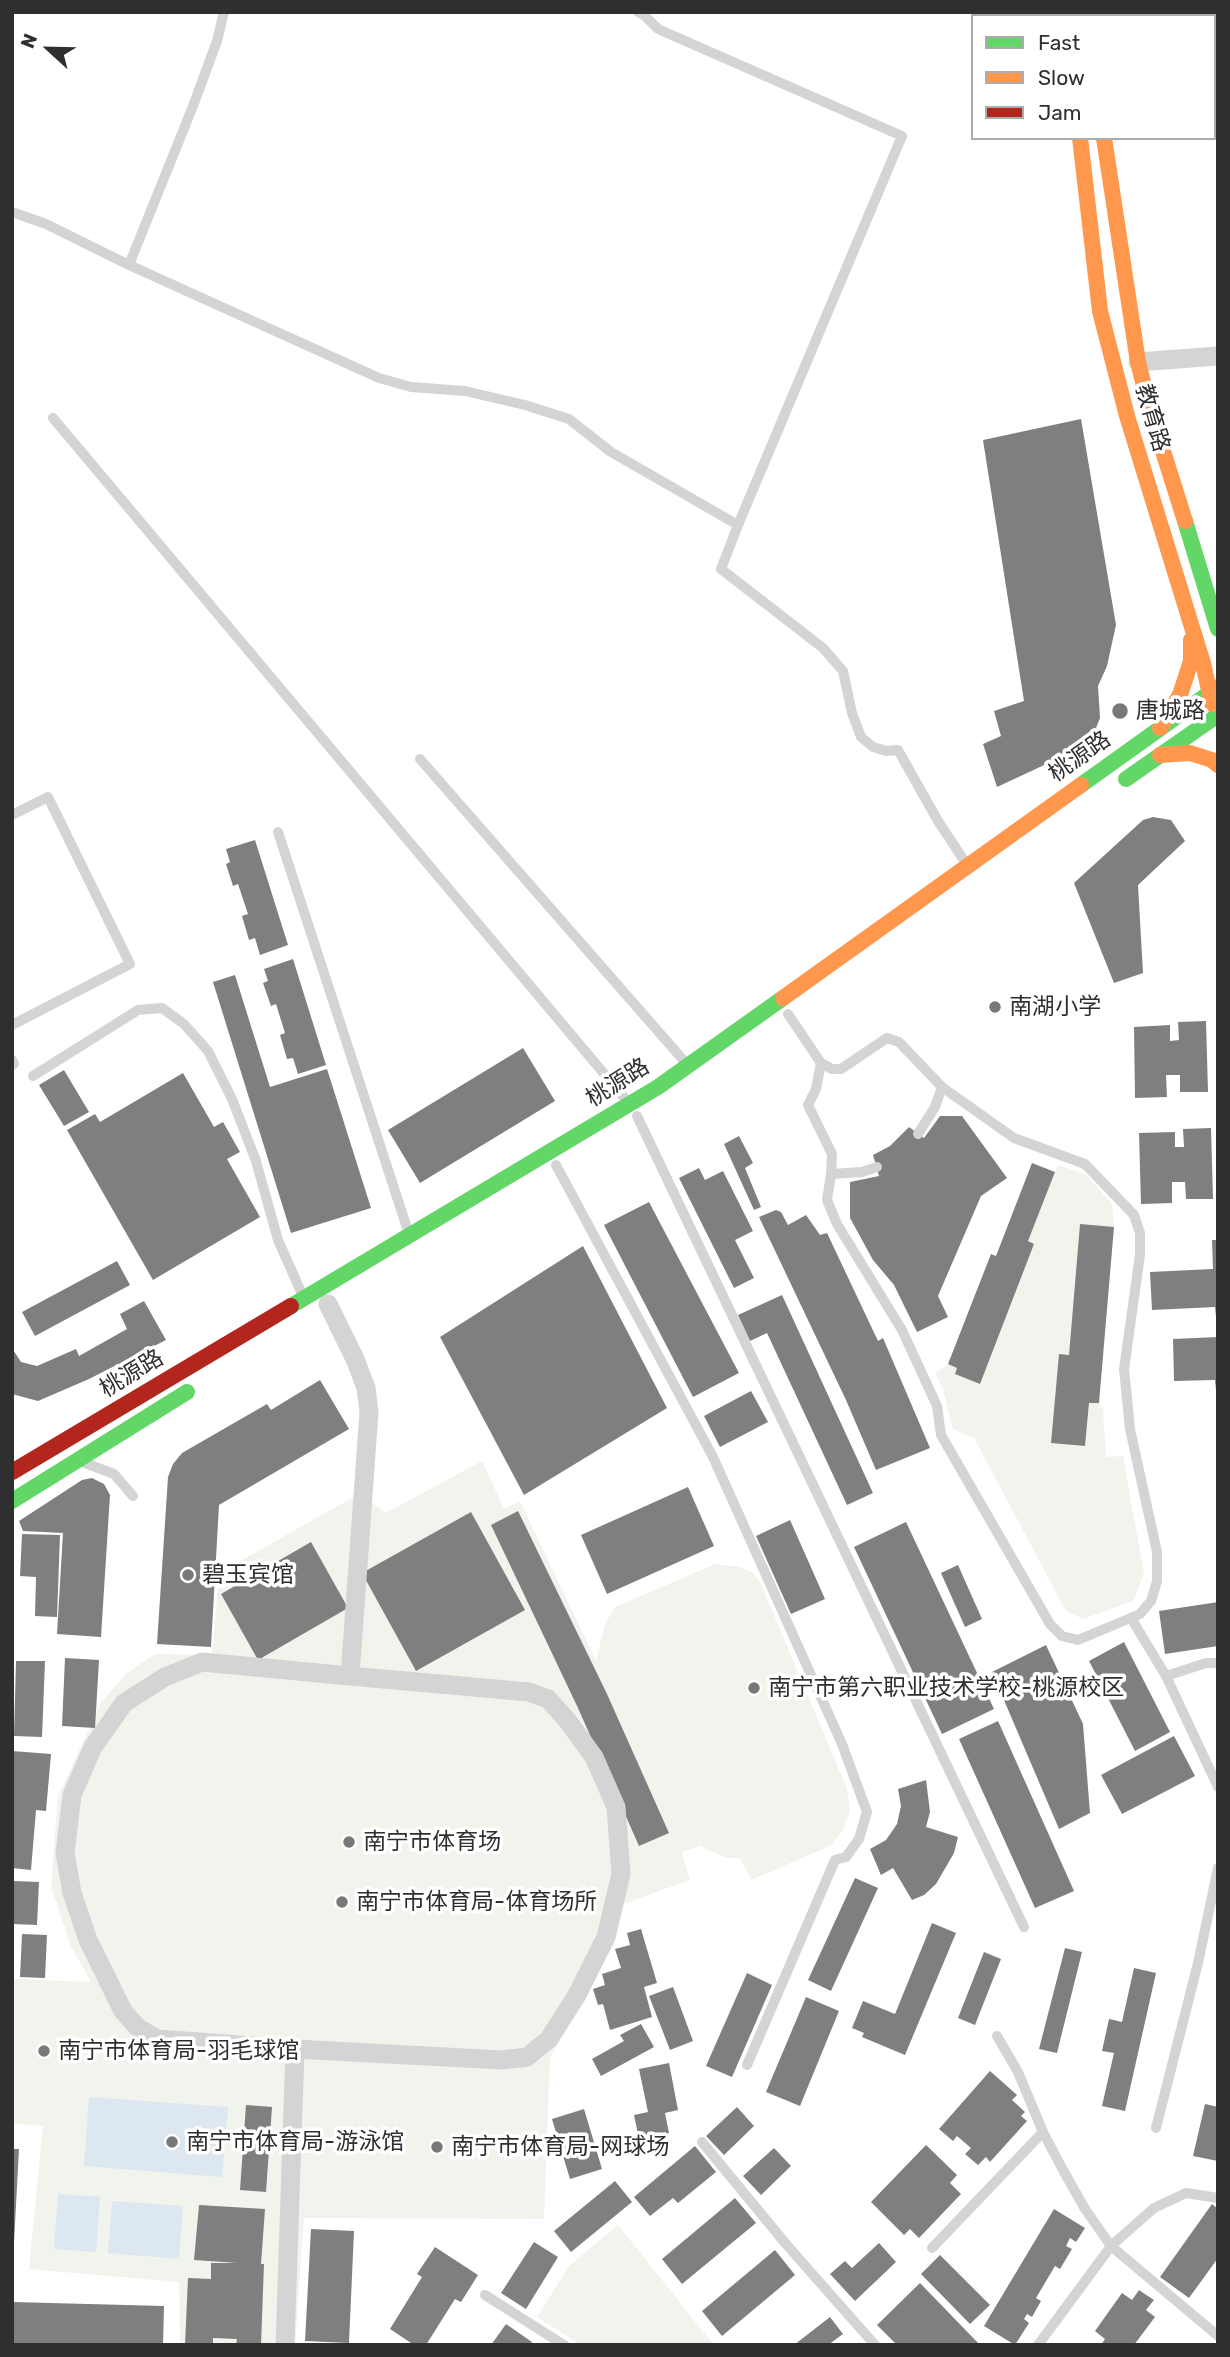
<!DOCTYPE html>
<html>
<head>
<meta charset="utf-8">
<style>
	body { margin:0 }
	#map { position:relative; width:1230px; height:2357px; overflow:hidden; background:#fff; font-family:Rubik,sans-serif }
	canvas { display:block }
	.frame { position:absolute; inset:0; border:14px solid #2f2f2f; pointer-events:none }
	.legend { position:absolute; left:971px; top:14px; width:245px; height:126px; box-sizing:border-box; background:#fff; border:2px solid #acacac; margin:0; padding:9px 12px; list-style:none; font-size:21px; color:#2f2f2f }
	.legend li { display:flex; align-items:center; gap:14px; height:35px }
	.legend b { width:35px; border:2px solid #acacac }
	.north { position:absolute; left:14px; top:14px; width:70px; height:70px; -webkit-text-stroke:5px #fff; paint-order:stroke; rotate:292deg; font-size:19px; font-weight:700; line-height:28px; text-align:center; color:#2f2f2f }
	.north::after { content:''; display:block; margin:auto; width:24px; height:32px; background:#2f2f2f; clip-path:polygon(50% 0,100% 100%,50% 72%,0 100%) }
</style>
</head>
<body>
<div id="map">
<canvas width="1230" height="2357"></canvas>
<div class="frame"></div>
<ul class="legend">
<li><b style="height:9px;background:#63d668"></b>Fast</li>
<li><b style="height:9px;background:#ff974d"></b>Slow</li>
<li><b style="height:9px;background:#b3261e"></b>Jam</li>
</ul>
<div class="north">N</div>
</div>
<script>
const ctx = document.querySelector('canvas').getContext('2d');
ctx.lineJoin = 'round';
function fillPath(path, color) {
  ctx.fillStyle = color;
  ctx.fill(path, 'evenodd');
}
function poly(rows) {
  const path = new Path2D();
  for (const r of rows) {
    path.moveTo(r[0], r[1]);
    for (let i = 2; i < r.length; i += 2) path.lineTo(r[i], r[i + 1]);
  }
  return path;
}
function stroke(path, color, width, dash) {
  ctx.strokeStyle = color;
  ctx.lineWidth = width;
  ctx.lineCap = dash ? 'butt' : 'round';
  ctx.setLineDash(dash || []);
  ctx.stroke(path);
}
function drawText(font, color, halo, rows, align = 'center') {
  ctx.font = font + ' Rubik,"Noto Sans SC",sans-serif';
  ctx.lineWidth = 7;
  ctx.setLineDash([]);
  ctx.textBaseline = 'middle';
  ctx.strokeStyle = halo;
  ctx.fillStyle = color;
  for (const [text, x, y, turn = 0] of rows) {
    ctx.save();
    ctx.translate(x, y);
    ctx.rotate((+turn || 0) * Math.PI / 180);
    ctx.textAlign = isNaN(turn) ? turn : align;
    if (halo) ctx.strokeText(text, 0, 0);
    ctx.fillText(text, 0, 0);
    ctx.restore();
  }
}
const green = poly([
	[1058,1165,1086,1175,1112,1204,1114,1227,1080,1225,1069,1355,1059,1354,1051,1443,1085,1446,1089,1403,1099,1403,1103,1410,1106,1457,1123,1456,1144,1574,1133,1601,1083,1619,1066,1611,974,1438,953,1429,943,1389,935,1373,948,1364,957,1368,1034,1244,1028,1241],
	[482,1461,504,1509,520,1501,596,1661,605,1624,615,1607,715,1564,741,1567,753,1573,761,1584,847,1789,850,1811,843,1830,830,1846,751,1880,740,1858,726,1858,700,1846,682,1852,690,1880,623,1904,605,1960,550,2058,544,2219,304,2218,295,2345,180,2345,179,2282,29,2269,43,2126,12,2123,12,1979,91,1982,71,1946,51,1886,58,1796,101,1703,127,1673,155,1654,212,1655,219,1573,359,1494,386,1513],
	[618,2225,712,2343,711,2345,581,2345,537,2317,569,2266]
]);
const water = poly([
	[89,2097,228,2107,222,2177,84,2166],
	[58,2194,100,2197,96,2252,54,2249],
	[112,2201,183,2206,179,2259,108,2253]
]);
const building = poly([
	[1081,419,1116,625,1107,666,1098,686,1100,718,1092,738,1078,753,1065,759,1055,760,997,787,983,744,1001,736,994,711,1024,701,983,440],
	[1153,817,1171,820,1185,841,1138,885,1143,973,1114,983,1074,883,1143,820],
	[255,840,288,945,260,955,255,938,249,940,242,916,248,914,238,884,233,886,226,864,230,862,226,849],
	[293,959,326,1065,298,1074,293,1058,287,1059,280,1035,285,1033,276,1004,271,1006,263,983,268,981,264,969],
	[235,975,270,1087,327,1069,371,1208,291,1233,213,982],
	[1206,1021,1208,1092,1180,1092,1180,1075,1166,1075,1167,1097,1135,1098,1134,1027,1170,1025,1170,1041,1179,1040,1178,1022],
	[523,1048,555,1101,420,1183,388,1130],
	[64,1070,89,1112,64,1126,39,1085],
	[183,1073,214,1127,223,1122,240,1152,227,1159,260,1217,153,1280,67,1130,95,1114,100,1122],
	[940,1116,962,1116,1007,1178,981,1196,938,1296,948,1317,917,1332,894,1285,873,1260,850,1218,850,1182,879,1176,873,1155,890,1146,909,1127,924,1138],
	[1211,1128,1213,1199,1186,1199,1185,1182,1172,1182,1172,1203,1141,1204,1139,1133,1175,1132,1175,1147,1184,1147,1183,1129],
	[739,1136,753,1163,745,1168,761,1207,754,1210,724,1144],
	[1032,1163,1055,1172,1028,1241,1034,1244,980,1384,955,1374,957,1368,948,1364,991,1254,996,1256],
	[699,1168,705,1180,723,1171,753,1231,735,1240,754,1278,734,1288,679,1178],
	[649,1202,739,1373,693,1397,604,1225],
	[776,1210,781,1212,788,1225,806,1215,820,1235,827,1233,878,1341,883,1338,930,1448,876,1470,846,1400,759,1217],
	[1080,1224,1114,1227,1099,1403,1089,1403,1085,1446,1051,1443,1059,1354,1069,1355],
	[1212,1240,1218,1240,1218,1317,1216,1317,1215,1307,1152,1310,1150,1272,1213,1269],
	[583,1246,667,1408,524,1495,440,1337],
	[117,1261,130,1285,35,1336,22,1312],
	[782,1295,873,1493,847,1505,767,1333,750,1341,738,1315],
	[144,1301,166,1340,89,1379,38,1401,12,1394,12,1348,21,1362,37,1366,76,1349,79,1356,127,1329,120,1314],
	[1218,1337,1218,1390,1216,1390,1215,1380,1174,1381,1173,1339],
	[320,1380,349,1429,219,1505,211,1647,157,1644,168,1477,173,1464,182,1453,267,1404,271,1410],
	[751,1391,768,1422,720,1447,704,1416],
	[92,1478,104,1484,110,1495,101,1637,57,1634,63,1533,23,1531,19,1521,82,1480],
	[688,1487,714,1546,607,1594,581,1535],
	[518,1511,607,1694,669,1833,639,1846,578,1708,491,1525],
	[471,1512,525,1610,416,1671,362,1573],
	[790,1520,825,1599,791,1614,756,1536],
	[906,1522,994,1709,942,1734,854,1547],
	[22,1534,60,1535,57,1617,35,1616,36,1577,20,1576],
	[311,1542,348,1608,258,1660,221,1594],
	[958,1565,982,1619,965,1627,941,1573],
	[1218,1602,1218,1646,1165,1654,1159,1611],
	[1124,1642,1170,1732,1135,1751,1089,1661],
	[1046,1645,1083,1724,1090,1813,1059,1829,992,1672],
	[65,1658,99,1660,95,1728,62,1726],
	[16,1661,45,1661,42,1737,14,1736],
	[998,1721,1074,1891,1035,1908,959,1739],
	[1174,1736,1195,1776,1122,1814,1101,1775],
	[12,1751,51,1754,46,1811,36,1810,31,1870,12,1868],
	[926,1780,930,1812,926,1827,958,1837,954,1853,936,1884,924,1895,912,1900,893,1868,881,1875,870,1849,886,1840,897,1824,901,1806,898,1789],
	[855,1878,878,1888,831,1991,808,1980],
	[14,1881,39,1882,37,1925,12,1924],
	[932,1923,956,1933,905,2055,862,2037,864,2033,852,2028,863,2001,895,2014],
	[641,1929,657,1983,644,1987,652,2017,610,2030,603,2004,598,2005,593,1989,605,1985,602,1974,621,1968,615,1949,630,1945,627,1933],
	[22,1934,47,1935,45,1978,20,1977],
	[1065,1948,1082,1952,1057,2053,1039,2049],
	[984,1952,1001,1959,975,2025,958,2018],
	[1134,1968,1156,1973,1125,2111,1102,2106,1114,2053,1102,2051,1109,2019,1122,2022],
	[747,1973,772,1985,732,2077,706,2066],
	[673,1987,693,2041,670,2050,649,1996],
	[806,1997,839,2011,800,2106,766,2092],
	[641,2024,654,2047,601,2076,592,2059,624,2041,620,2035],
	[669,2063,678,2110,665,2113,669,2133,639,2139,634,2115,648,2112,639,2069],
	[990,2071,1017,2095,1012,2100,1025,2112,1021,2116,1027,2121,990,2162,986,2157,978,2165,965,2154,971,2148,957,2136,953,2141,939,2129],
	[1205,2104,1218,2107,1218,2161,1193,2156],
	[246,2105,272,2107,266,2192,240,2190],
	[737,2107,754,2126,724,2155,706,2136],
	[584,2109,602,2169,570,2179,552,2119],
	[926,2145,957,2175,950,2183,961,2194,919,2238,910,2229,904,2235,871,2202],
	[695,2146,716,2172,678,2203,673,2198,650,2216,634,2197],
	[774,2148,791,2166,761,2195,743,2176],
	[12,2149,19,2149,14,2243,12,2243],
	[615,2181,632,2202,571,2252,554,2231],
	[735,2198,756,2223,682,2284,662,2259],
	[1212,2204,1218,2209,1218,2258,1189,2298,1160,2277],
	[199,2205,265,2209,261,2264,264,2264,261,2345,236,2345,237,2339,213,2338,213,2345,185,2345,188,2278,211,2279,211,2263,237,2263,194,2260],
	[1054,2209,1085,2228,1076,2242,1070,2238,1066,2246,1072,2249,1060,2269,1055,2266,1036,2298,1041,2301,1032,2317,1027,2314,1024,2319,1029,2323,1015,2345,984,2326],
	[311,2229,354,2231,349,2343,305,2341],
	[534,2242,558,2257,526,2309,501,2293],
	[879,2243,896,2262,855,2301,830,2274,845,2261,852,2268],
	[435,2247,478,2275,461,2302,455,2299,426,2345,414,2345,390,2329,422,2277,417,2274],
	[775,2250,795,2275,722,2336,702,2311],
	[940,2255,990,2305,970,2324,921,2274],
	[920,2283,980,2345,897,2345,877,2325],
	[1139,2290,1154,2300,1146,2310,1155,2317,1134,2345,1101,2345,1105,2339,1095,2331,1122,2293,1132,2300],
	[12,2302,164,2306,163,2345,12,2345],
	[830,2317,843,2334,828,2345,794,2345],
	[506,2324,532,2342,531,2345,491,2345]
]);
const lane = poly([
	[1214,133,1218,133],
	[12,212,46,224,129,265,379,378,411,387,465,391,525,405,569,419,611,452,738,525,902,136,658,29,644,15,638,12],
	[129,265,193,106,217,41,224,12],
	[53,418,627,1101],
	[738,525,721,569,823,648,843,671,852,713,861,737,873,747,886,751,898,750,938,821,965,862],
	[420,759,685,1062],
	[12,815,48,797,130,964,12,1025],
	[278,832,408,1231],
	[788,1014,821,1063,832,1069,841,1069,887,1038,899,1042,942,1087,1014,1138,1085,1164,1134,1215,1140,1233,1140,1255,1124,1369,1130,1429,1157,1552,1157,1581,1151,1601,1140,1614,1078,1640,1062,1636,1050,1624,941,1435,937,1406,902,1330,837,1224,827,1200,831,1174,832,1154,808,1105,816,1089,821,1063],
	[12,1060,14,1064,12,1065],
	[33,1076,138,1010,162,1008,184,1024,208,1051,232,1099,256,1161,278,1240,302,1294],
	[637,1116,1024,1927],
	[918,1134,935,1107,942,1087],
	[556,1165,713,1457,842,1744,867,1812,859,1839,846,1857,835,1860,747,2065],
	[831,1174,862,1172,877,1167],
	[85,1463,114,1474,133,1496],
	[1131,1618,1166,1676,1218,1787],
	[1166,1676,1206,1663,1218,1663],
	[997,2036,1018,2072,1043,2132,1063,2170,1085,2209,1111,2246,1218,2336],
	[1156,2128,1198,1963,1218,1868],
	[702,2142,786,2244,875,2345],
	[932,2248,1043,2132],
	[485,2295,564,2345],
	[1038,2345,1111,2246,1154,2208,1186,2193,1218,2198]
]);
const street = poly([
	[1138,362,1218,356],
	[328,1304,355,1359,366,1388,369,1412,350,1676,202,1662,165,1677,124,1703,93,1747,72,1795,65,1853,72,1893,88,1940,123,2011,138,2028,157,2039,295,2049,502,2060,527,2057,549,2039,577,1995,606,1937,621,1874,616,1807,594,1757,567,1720,548,1699,529,1692,350,1676],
	[285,2345,295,2049]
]);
const fast = poly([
	[1185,521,1218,629],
	[1126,779,1218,715],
	[1081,785,1218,687],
	[291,1306,658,1087,783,998],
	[12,1501,187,1392]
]);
const slow = poly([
	[1065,12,1066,16],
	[1089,12,1089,16],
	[1080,138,1100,311,1127,416,1203,663,1212,704],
	[1104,138,1138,362,1150,410,1185,521],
	[1160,728,1180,695,1191,661,1191,640],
	[1160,755,1190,753,1212,760,1218,765],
	[783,998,1081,785]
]);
const jam = poly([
	[12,1472,291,1306]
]);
const markers = [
	[1120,711,9,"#787878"],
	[995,1007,7,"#787878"],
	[188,1575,7,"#787878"],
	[754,1688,7,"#787878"],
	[349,1842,7,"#787878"],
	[342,1902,7,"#787878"],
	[44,2051,7,"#787878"],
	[172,2142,7,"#787878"],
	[437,2147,7,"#787878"]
];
const streetNames = [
	["教育路",1152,418,74],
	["桃源路",1080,757,-35],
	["桃源路",618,1083,-32],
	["桃源路",132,1374,-31]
];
const poiNames = [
	["唐城路",1136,711],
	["南湖小学",1009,1007],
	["碧玉宾馆",202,1575],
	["南宁市第六职业技术学校-桃源校区",768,1688],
	["南宁市体育场",363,1842],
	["南宁市体育局-体育场所",356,1902],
	["南宁市体育局-羽毛球馆",58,2051],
	["南宁市体育局-游泳馆",186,2142],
	["南宁市体育局-网球场",451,2147]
];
fillPath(green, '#f1f4ed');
fillPath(water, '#dce7ef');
fillPath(building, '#7f7f7f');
stroke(lane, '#d4d4d4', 10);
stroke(street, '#d4d4d4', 19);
stroke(fast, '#63d668', 16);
stroke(slow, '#ff974d', 16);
stroke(jam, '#b3261e', 16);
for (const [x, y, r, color] of markers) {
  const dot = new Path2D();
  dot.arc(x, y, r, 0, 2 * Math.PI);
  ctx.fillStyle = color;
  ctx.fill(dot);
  stroke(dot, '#fff', 2.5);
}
drawText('23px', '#2f2f2f', '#fff', streetNames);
drawText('23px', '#2f2f2f', '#fff', poiNames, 'left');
</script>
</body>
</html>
